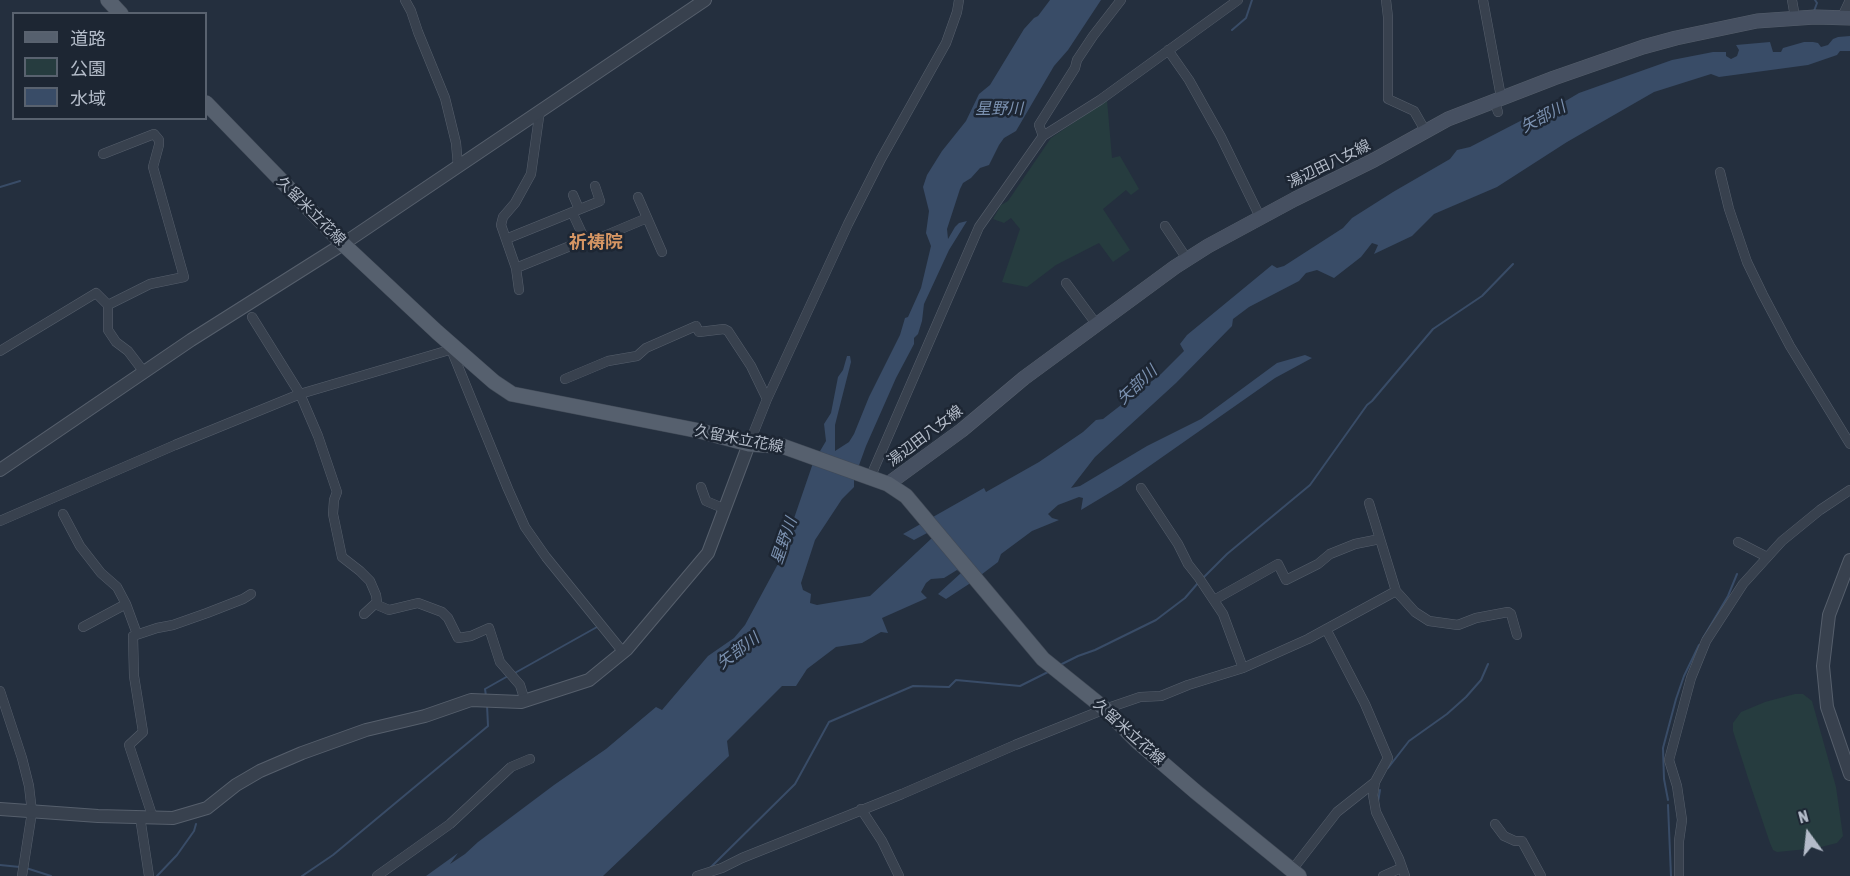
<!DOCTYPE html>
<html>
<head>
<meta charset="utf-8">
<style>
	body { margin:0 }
	#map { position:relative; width:1850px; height:876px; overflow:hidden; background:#242f3e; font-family:"Asap Condensed","Noto Sans JP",sans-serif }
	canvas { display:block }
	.legend { position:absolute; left:12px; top:12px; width:195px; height:108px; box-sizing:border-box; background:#1d2633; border:2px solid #59626f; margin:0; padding:8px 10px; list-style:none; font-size:18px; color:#b4bcc9 }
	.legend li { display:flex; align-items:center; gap:12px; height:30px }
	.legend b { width:30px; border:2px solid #59626f }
	.north { position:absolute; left:1778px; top:804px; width:60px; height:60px; -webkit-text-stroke:4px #1d2633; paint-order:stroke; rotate:345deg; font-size:16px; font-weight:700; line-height:24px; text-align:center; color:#b4bcc9 }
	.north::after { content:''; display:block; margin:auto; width:21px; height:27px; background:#b4bcc9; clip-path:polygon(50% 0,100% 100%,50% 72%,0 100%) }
</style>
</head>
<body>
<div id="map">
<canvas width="1850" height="876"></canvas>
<ul class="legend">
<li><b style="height:8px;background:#56606e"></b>道路</li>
<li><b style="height:16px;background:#263c3f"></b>公園</li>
<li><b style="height:16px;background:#394c67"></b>水域</li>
</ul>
<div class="north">N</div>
</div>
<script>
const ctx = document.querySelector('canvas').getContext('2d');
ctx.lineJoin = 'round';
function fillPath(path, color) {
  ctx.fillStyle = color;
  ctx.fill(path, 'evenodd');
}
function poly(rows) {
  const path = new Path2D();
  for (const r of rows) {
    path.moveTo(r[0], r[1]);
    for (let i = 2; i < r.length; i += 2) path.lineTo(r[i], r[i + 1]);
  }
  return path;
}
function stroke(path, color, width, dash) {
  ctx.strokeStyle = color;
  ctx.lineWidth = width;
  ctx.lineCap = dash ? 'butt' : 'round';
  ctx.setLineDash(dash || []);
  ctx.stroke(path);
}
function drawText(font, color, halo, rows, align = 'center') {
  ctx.font = font + ' "Asap Condensed","Noto Sans JP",sans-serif';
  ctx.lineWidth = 5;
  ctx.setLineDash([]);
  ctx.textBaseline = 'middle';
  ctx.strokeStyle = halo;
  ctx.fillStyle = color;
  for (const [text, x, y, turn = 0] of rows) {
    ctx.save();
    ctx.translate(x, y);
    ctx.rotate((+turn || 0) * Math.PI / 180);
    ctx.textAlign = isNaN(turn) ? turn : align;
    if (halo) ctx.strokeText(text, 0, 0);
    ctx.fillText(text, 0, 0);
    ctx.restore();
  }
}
const green = poly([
	[1107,100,1112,158,1120,156,1139,189,1131,195,1126,190,1103,209,1130,250,1113,262,1099,243,1056,265,1027,287,1002,282,1020,229,1011,218,1004,223,993,219,1001,205,1008,201,1051,138],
	[1795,694,1803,694,1812,701,1836,787,1843,836,1837,843,1817,848,1777,852,1773,850,1770,843,1748,778,1733,731,1733,723,1741,712,1765,702]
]);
const water = poly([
	[1050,0,1101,0,1068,50,1054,66,1016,131,1004,138,999,145,989,165,980,168,971,178,963,183,960,189,947,229,948,239,955,227,959,223,967,221,949,250,924,304,922,321,918,334,914,338,914,344,896,378,866,446,854,479,854,487,842,499,815,540,801,583,803,590,811,594,810,603,817,605,870,596,932,538,929,532,914,540,903,534,984,488,986,492,1039,462,1083,432,1096,420,1103,419,1161,374,1184,351,1180,344,1187,335,1272,265,1277,268,1284,266,1343,228,1352,218,1393,192,1450,159,1457,150,1470,147,1528,117,1557,106,1579,93,1672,60,1713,52,1726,52,1726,56,1731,59,1737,56,1739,50,1736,45,1770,42,1773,52,1781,52,1783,48,1804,42,1813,42,1818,43,1821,47,1828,45,1833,39,1838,37,1850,36,1850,51,1840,51,1837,55,1808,65,1719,77,1711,74,1654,92,1567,142,1497,187,1434,214,1412,236,1374,254,1378,245,1372,243,1361,257,1334,278,1317,270,1306,273,1299,281,1249,307,1233,319,1232,326,1176,383,1095,457,1071,488,1080,486,1147,446,1201,419,1277,363,1305,355,1312,358,1275,378,1121,486,1081,510,1083,498,1079,497,1058,505,1048,514,1052,518,1059,520,1032,531,1001,554,998,562,969,584,946,599,938,594,961,573,957,570,944,578,931,579,926,583,921,592,927,598,882,618,888,633,881,632,862,643,836,647,807,669,796,686,782,686,727,741,729,756,603,876,426,876,458,853,450,864,465,854,478,842,554,785,606,749,656,707,662,710,708,656,734,638,745,625,779,562,813,463,826,441,824,424,831,413,838,377,843,370,847,356,850,356,851,362,835,425,835,451,849,442,854,434,869,397,900,335,905,318,908,317,921,288,931,246,926,233,929,211,923,187,927,175,942,151,966,121,979,94,990,85,1024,29,1034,18,1038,16]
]);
const stream = poly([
	[1814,11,1817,3,1815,0],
	[1232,30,1246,18,1252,0],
	[0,187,20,181],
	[1202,579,1227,554,1310,485,1367,405,1372,401,1433,329,1482,296,1513,264],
	[1703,638,1728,596,1737,574],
	[1060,665,1078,656,1095,650,1156,620,1185,598,1198,583],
	[513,674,597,627],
	[486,696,485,689,508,676],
	[1388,768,1409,741,1447,714,1466,697,1481,680,1488,664],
	[1668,800,1664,779,1663,748,1676,699,1684,676,1699,645],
	[1378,802,1380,790],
	[1668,805,1671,876],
	[0,865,20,867],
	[26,868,51,876],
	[710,868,795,784,829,722,913,686,949,687,956,680,1020,686,1050,671],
	[157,876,177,855,194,831,196,824],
	[302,876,333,855,488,726,487,705]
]);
const minor = poly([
	[405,0,411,11,418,32,445,98,456,143,458,166],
	[1386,0,1388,17,1388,99,1414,111,1426,132],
	[1483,0,1501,97],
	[1792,0,1795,17],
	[1842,17,1850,0],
	[1168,50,1189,80,1221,137,1261,219],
	[1494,100,1498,112],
	[1043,136,1039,125,1075,68,1077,60,1093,36,1121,0],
	[103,154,154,134,159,140,159,145,153,167,184,277,150,284,108,305,108,330,116,342,128,351,144,372],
	[1720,172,1729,209,1747,262,1763,295,1790,346,1850,444],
	[573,195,579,209],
	[638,197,662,252],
	[572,212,585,240],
	[1165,226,1187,259],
	[506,239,600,201,595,186],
	[516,268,585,240,602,237,647,218],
	[1066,283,1097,325],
	[519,290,516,268,501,225,503,217,515,203,531,174,540,110],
	[252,317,300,394,318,436,337,492,334,500,333,514,342,557,360,571,370,581,376,595,377,602,364,614],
	[451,349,508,489,525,527,546,557,623,652],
	[0,351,96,293,108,305],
	[565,379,608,361,637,356,646,348,696,326,699,332,724,329,728,331,751,366,767,399],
	[749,444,767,399,848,224,881,159,946,43,957,12,959,0],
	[870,478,979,227,1043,136,1100,100,1238,0],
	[701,487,706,501,725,509],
	[1141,488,1178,544,1188,564,1199,578,1223,614,1243,668],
	[1369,503,1396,591,1415,612,1429,621,1458,625,1476,618,1508,612,1511,614,1517,635],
	[63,514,80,546,101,573,117,587,126,604,137,634],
	[0,521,175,445,300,394,456,348],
	[1738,542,1767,557],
	[1214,600,1278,564,1286,580,1318,564,1330,554,1355,544,1380,539],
	[375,604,389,610,418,603,442,612,448,618,458,638,471,636,489,628,500,662,520,685,525,701],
	[83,627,126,604],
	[0,691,22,758,29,786,32,812,22,876],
	[1375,782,1373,795,1376,812,1399,859,1405,876],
	[861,809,882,841,899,876],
	[140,817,149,876],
	[153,818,129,745,143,732,134,676,133,636,157,628,173,625,207,613,243,599,251,594],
	[1495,824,1504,836,1515,841,1522,841,1541,876],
	[1292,870,1337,812,1375,782,1388,758,1365,704,1326,629],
	[377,876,450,824,511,767,530,759],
	[697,876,722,868,742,858,902,794,1015,745,1105,709,1140,697,1161,696,1188,685,1243,668,1308,639,1396,591],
	[1383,876,1401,868],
	[1679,876,1679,841,1682,820,1677,786,1669,760,1691,678,1706,641,1743,584,1782,541,1820,510,1850,490]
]);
const tertiary = poly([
	[0,470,191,340,343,244,705,0],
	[1850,560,1829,615,1823,666,1827,707,1850,774],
	[0,809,98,816,173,818,207,808,236,785,260,771,302,753,366,730,425,716,471,700,521,702,589,680,627,649,708,553,749,444]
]);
const secondary = poly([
	[888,484,962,430,1024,378,1175,267,1208,246,1295,199,1374,160,1448,119,1554,78,1643,47,1676,38,1757,21,1815,17,1850,18]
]);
const primary = poly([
	[108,0,121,14],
	[206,103,343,244,437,332,494,382,512,394,700,431,749,444,782,446,888,484,906,496,1043,659,1105,709,1138,742,1196,792,1299,876]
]);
const streetNames = [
	["湯辺田八女線",1329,164,-26],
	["久留米立花線",311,211,45],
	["湯辺田八女線",925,436,-37],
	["久留米立花線",739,439,11],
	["久留米立花線",1129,732,42]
];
const waterNames = [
	["星野川",999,109],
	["矢部川",1543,117,-28],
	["矢部川",1137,385,-43],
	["星野川",784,541,-71],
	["矢部川",738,651,-37]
];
const quarterNames = [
	["祈祷院",596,242]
];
fillPath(green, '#263c3f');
fillPath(water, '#394c67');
stroke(stream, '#394c67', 2);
stroke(minor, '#565f6c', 10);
stroke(tertiary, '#565f6c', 14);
stroke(secondary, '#565f6c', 15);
stroke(primary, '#414a57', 16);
stroke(minor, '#38414e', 9);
stroke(tertiary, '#38414e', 12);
stroke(secondary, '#465061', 14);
stroke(primary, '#56606e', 15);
drawText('15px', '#b4bcc9', '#1d2633', streetNames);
drawText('italic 16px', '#7c92b1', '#1d2633', waterNames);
drawText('bold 18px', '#d59563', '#1d2633', quarterNames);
</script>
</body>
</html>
